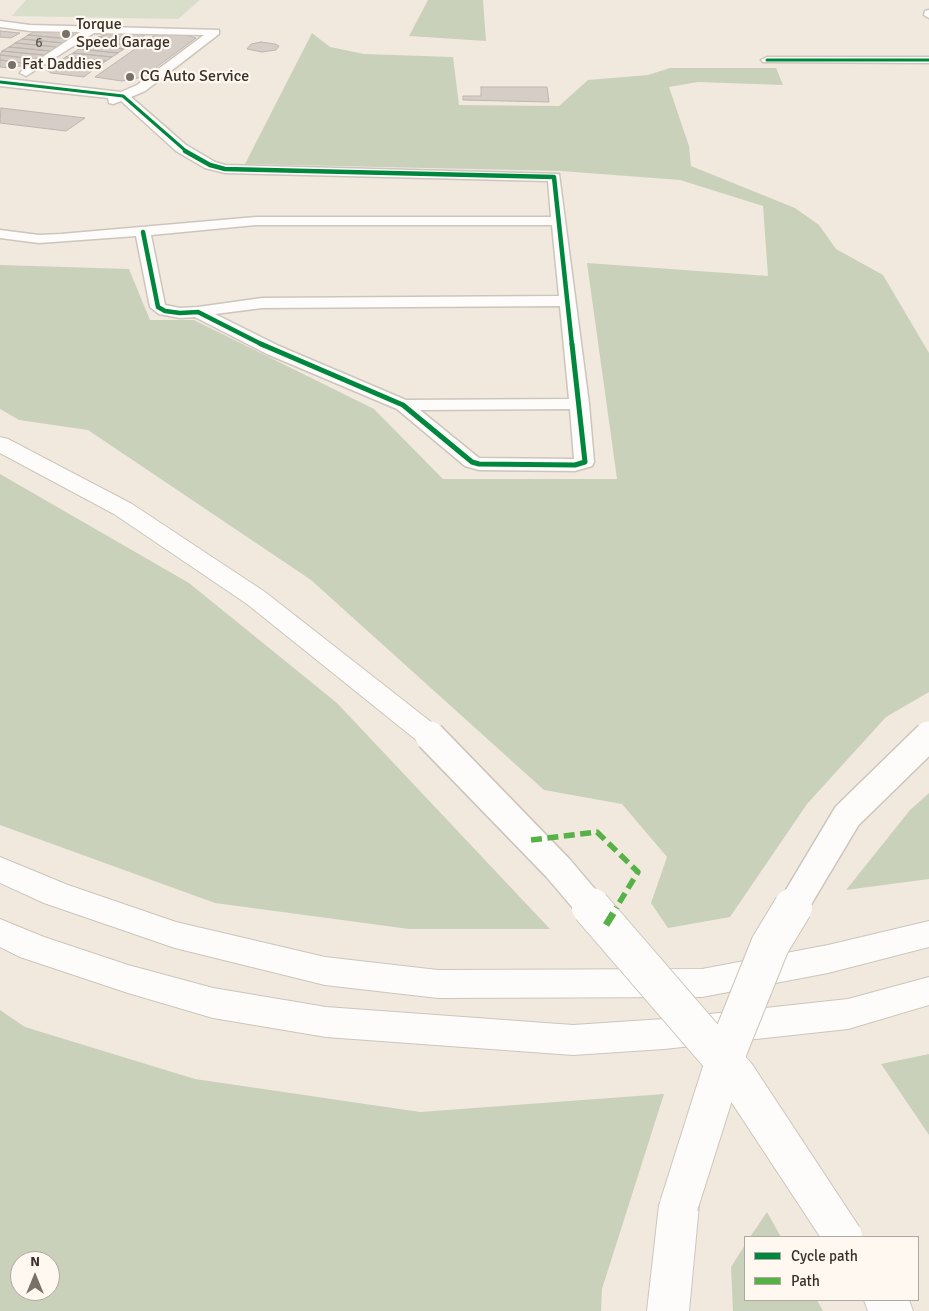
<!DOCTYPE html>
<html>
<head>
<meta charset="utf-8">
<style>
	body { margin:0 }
	#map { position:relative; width:929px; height:1311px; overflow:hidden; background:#f1e9de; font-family:Signika,sans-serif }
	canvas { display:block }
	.legend { position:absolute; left:744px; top:1236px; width:175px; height:65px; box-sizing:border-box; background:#fff8f0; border:1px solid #afa8a0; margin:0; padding:6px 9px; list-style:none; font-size:15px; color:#373129 }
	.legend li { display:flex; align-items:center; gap:10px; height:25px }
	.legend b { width:25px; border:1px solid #afa8a0 }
	.north { position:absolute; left:10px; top:1251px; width:50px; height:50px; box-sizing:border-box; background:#fff8f0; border:1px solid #afa8a0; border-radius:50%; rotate:0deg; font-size:14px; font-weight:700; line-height:20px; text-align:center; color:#373129 }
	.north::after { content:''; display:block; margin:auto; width:18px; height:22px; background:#787168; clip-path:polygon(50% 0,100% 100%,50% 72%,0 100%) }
</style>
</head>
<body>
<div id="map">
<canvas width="929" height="1311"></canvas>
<ul class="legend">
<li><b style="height:6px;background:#00873e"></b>Cycle path</li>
<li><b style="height:6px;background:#56b246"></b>Path</li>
</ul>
<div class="north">N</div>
</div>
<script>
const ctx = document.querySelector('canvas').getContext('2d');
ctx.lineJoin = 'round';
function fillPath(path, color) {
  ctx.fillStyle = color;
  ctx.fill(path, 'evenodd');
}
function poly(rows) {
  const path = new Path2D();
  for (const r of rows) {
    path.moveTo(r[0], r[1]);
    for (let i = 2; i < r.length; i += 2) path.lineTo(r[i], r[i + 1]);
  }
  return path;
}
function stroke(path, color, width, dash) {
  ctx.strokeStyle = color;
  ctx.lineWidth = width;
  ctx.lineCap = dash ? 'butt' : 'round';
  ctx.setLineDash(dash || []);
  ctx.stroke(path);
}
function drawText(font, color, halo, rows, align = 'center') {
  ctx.font = font + ' Signika,sans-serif';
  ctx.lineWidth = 4.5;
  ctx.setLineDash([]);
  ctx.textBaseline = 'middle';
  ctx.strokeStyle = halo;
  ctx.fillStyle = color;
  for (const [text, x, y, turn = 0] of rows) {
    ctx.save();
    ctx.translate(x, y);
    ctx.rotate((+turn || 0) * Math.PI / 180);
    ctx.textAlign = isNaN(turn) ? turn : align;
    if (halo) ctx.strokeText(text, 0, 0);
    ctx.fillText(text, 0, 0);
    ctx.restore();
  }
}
const green = poly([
	[26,0,200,0,178,19,12,16]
]);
const forest = poly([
	[428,0,483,0,486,41,409,36],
	[312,33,330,47,364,54,453,57,459,105,559,106,588,80,648,75,670,68,776,68,783,85,698,82,669,87,689,146,691,166,795,208,819,225,836,249,883,275,929,353,929,692,886,717,807,804,730,917,668,928,651,903,667,857,622,804,544,790,311,580,88,430,19,420,0,409,0,265,129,269,150,320,194,320,374,409,443,479,617,479,587,263,768,276,763,206,680,180,561,171,245,164],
	[0,474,189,583,337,703,550,929,409,929,215,903,0,825],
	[929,793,929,879,846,890,910,810],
	[0,1010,25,1027,195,1079,420,1112,664,1094,602,1289,601,1311,0,1311],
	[20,1261,50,1261,50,1291,20,1291],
	[929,1054,929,1135,881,1064],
	[767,1212,781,1237,750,1237],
	[745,1245,745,1300,817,1300,823,1311,733,1311,731,1267]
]);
const building = poly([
	[0,31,20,33,11,38,0,37,0,31],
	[34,32,71,32,76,36,70,39,28,35,34,32],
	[113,33,129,33,145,35,136,41,98,37,113,33],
	[158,33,189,36,196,38,143,77,122,81,95,77,158,33],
	[28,35,70,39,64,43,22,39,28,35],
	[98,37,136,41,130,45,92,41,98,37],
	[22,39,64,43,57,47,15,43,22,39],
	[92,41,130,45,124,49,85,45,92,41],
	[261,42,275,44,279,46,276,50,262,52,247,49,251,44,261,42],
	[15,43,57,47,51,51,9,47,15,43],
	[85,45,124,49,118,53,79,49,85,45],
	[9,47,51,51,44,55,2,51,9,47],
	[79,49,118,53,112,57,73,53,79,49],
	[2,51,44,55,37,59,0,55,2,51],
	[73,53,112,57,106,61,66,57,73,53],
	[0,55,37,59,30,64,0,60,0,55],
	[66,57,106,61,100,65,60,61,66,57],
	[0,60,30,64,10,68,0,67,0,60],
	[60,61,100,65,93,70,53,66,60,61],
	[53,66,93,70,84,77,51,73,46,70,53,66],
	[481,87,547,87,549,102,463,100,463,96,481,96,481,87],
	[1,108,85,118,66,131,0,123,1,108]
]);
const minor = poly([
	[929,10,929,18,924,15,925,11,929,10],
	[0,21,30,25,219,30,219,34,145,91,131,97,186,145,215,162,225,165,559,174,589,404,594,462,592,466,575,471,479,470,465,466,397,409,267,354,195,317,180,318,159,314,150,307,136,236,39,243,0,238,0,230,39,235,61,234,256,217,551,217,548,181,225,173,205,168,176,151,121,101,113,104,109,103,108,98,0,86,0,78,121,92,137,85,204,35,94,33,26,76,20,73,22,71,80,32,30,31,0,27,0,21],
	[256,225,552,225,559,296,262,298,198,307,180,308,165,305,151,235,256,225],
	[560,306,569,399,406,400,279,346,215,314,262,308,560,306],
	[570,409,574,459,479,458,420,410,570,409],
	[767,57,929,57,929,63,763,62,761,60,767,57]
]);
const motorway = poly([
	[0,437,8,439,132,504,265,592,440,729,445,736,440,743,430,746,420,743,247,604,114,514,0,453,0,437],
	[0,857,68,885,176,922,325,957,438,970,702,969,828,945,929,921,929,947,828,973,702,997,438,998,325,985,175,948,44,903,0,883,0,857],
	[0,919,44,937,128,965,213,988,326,1007,573,1025,664,1019,848,999,929,977,929,1005,848,1029,664,1049,573,1055,326,1037,213,1018,128,993,20,957,0,947,0,919],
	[679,1186,693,1192,699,1205,689,1311,647,1311,659,1205,665,1192,679,1186],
	[864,1300,909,1300,913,1311,868,1311,864,1300]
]);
const motorwayBridgeFar1 = poly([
	[430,736,558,868,592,908],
	[792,908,847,816,929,736]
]);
const motorwayBridge = poly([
	[591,907,737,1076,843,1237],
	[679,1205,729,1047,770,945,793,907]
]);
const quietFar1 = poly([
	[531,840,597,832,638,872,616,908]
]);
const quiet = poly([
	[606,925,617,907]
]);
const cyclewayFar2 = poly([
	[767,60,929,60],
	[0,82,123,96,187,152]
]);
const cyclewayFar1 = poly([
	[185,151,210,165,225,169,554,177,572,345],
	[143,232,158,307,165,311,180,313,198,312,263,345]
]);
const cycleway = poly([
	[261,344,403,405,472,462,479,464,575,465,585,462,572,344]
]);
const markers = [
	[66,34,5,"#787168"],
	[12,65,5,"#787168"],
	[130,77,5,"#787168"]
];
const farNumbernames = [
	["6",39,43]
];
const farPoinames = [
	["Torque",76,25],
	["Speed Garage",76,43],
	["Fat Daddies",22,65],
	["CG Auto Service",140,77]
];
fillPath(green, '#d9decb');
fillPath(forest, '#cad1bb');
fillPath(building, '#d6cec6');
stroke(building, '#bdb6af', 1);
stroke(minor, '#ccc5bc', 3);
stroke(motorway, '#ccc5bc', 2);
fillPath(minor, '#fdfcfa');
fillPath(motorway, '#fdfcfa');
stroke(motorwayBridgeFar1, '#ccc5bc', 32, []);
stroke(motorwayBridge, '#ccc5bc', 40, []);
stroke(motorwayBridgeFar1, '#fdfcfa', 29);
stroke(motorwayBridge, '#fdfcfa', 38);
stroke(quietFar1, '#56b246', 5.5, [11, 5.5]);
stroke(quiet, '#56b246', 7, [14, 7]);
stroke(cyclewayFar2, '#00873e', 3);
stroke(cyclewayFar1, '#00873e', 4.5);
stroke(cycleway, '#00873e', 5);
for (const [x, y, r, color] of markers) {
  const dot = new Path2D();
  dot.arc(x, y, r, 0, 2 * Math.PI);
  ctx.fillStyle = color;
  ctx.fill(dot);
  stroke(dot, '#fff8f0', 2);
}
drawText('14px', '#5f5850', null, farNumbernames);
drawText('16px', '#373129', '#fff8f0', farPoinames, 'left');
</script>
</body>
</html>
